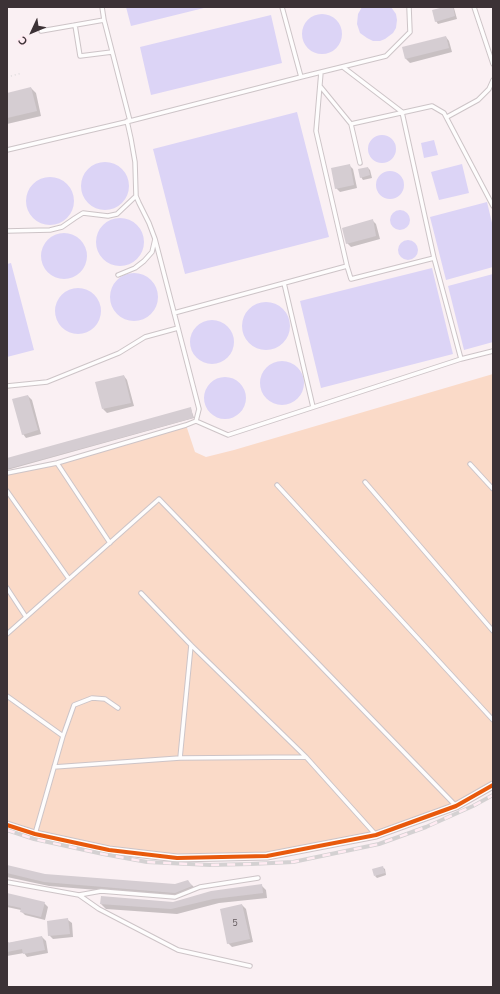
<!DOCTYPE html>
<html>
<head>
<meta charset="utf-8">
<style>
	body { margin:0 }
	#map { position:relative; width:500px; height:994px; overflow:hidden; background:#faf0f3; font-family:"Nunito Sans",sans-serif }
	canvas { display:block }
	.frame { position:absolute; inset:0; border:8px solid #3c3236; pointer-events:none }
	.north { position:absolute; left:12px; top:12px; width:40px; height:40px; -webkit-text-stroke:3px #ffebf2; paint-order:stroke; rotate:226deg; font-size:11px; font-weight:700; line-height:16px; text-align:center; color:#3c3236 }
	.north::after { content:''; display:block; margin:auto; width:14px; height:18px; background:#3c3236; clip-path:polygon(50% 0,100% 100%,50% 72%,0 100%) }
</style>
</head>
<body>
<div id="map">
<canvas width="500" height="994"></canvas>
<div class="frame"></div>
<div class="north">С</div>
</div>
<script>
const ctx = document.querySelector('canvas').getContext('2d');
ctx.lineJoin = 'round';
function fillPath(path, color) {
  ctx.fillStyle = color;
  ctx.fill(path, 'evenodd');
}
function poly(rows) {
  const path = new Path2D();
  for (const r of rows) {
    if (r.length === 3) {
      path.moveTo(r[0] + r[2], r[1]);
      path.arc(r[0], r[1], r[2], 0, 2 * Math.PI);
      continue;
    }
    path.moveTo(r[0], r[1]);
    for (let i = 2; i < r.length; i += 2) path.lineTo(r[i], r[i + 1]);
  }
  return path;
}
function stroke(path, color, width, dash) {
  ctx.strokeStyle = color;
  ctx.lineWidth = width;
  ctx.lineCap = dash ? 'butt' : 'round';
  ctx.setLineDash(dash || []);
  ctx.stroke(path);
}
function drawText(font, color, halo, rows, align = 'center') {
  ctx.font = font + ' "Nunito Sans",sans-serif';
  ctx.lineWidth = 3;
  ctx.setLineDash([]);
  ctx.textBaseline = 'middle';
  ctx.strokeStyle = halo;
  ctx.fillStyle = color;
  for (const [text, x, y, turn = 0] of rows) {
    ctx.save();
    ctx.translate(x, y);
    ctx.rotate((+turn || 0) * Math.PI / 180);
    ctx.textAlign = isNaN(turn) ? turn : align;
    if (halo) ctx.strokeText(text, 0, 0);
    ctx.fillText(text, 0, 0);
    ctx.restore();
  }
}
const green = poly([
	[493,374,493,785,456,806,376,835,267,856,177,858,109,850,7,825,7,473,57,463,186,425,195,452,206,457,234,450]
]);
const water = poly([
	[126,7,208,7,131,26],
	[362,7,391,7,396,14,397,20,396,28,393,33,385,39,380,41,373,41,367,38,360,33,357,24,358,14],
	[322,34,20],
	[271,15,282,63,151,95,140,47],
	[297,112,329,237,185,274,153,149],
	[382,149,14],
	[434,140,438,155,424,158,421,143],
	[105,186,24],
	[462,164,469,193,439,200,431,172],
	[390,185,14],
	[50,201,24],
	[487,202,493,227,493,267,446,280,430,217],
	[400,220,10],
	[120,242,24],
	[64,256,23],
	[408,250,10],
	[11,263,34,350,7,357,7,264],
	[432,268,453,354,321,388,300,301],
	[134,297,24],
	[493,274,493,342,464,350,448,286],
	[78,311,23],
	[266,326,24],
	[212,342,22],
	[282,383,22],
	[225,398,21]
]);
const shadow = poly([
	[447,7,453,7,454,8,457,19,438,24,436,21],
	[446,37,449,41,452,52,410,63,406,59,403,48],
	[31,88,36,93,41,116,7,124,7,94],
	[349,165,353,169,357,188,340,192,336,188],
	[368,168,370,170,372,178,363,180,361,177],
	[372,220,376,224,380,239,351,247,347,243],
	[124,376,127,380,134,406,107,413,103,409],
	[28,396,32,400,41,434,26,438,23,434],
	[191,409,194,418,7,470,7,459],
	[7,866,45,875,175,885,187,881,193,886,196,891,181,897,49,886,7,877],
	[382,867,385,869,386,875,377,878,375,876],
	[261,885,266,890,267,898,219,903,177,914,106,909,101,904,173,903],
	[7,894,44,903,48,907,45,920,25,915,21,911,21,910,7,907],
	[242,905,246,909,253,942,232,947,228,943],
	[68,920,72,923,73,937,53,939,49,935],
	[42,937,46,941,48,953,27,957,24,953,7,956,7,941,9,943]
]);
const building = poly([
	[444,7,453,7,455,16,435,22,432,10],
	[446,36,449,48,405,59,402,47],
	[31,87,37,111,7,118,7,93],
	[350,164,354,185,335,189,331,168],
	[368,167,370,175,360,178,358,169],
	[373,219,376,236,346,244,342,228],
	[124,375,131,403,102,409,95,382],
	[28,395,38,430,22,435,12,399],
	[191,407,193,418,7,469,7,458],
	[7,865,45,874,175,884,188,880,192,886,175,893,44,882,7,873],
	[383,866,385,873,374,876,372,869],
	[262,884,263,893,213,899,171,909,100,904,101,896,173,902,211,891],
	[7,893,45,902,41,917,20,912,21,908,7,905],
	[242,904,250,939,227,944,220,909],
	[68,918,70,934,48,936,47,921],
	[42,936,45,950,23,954,22,949,7,952,7,943]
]);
const path = poly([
	[7,77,22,73]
]);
const lane = poly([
	[102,7,104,20],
	[282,7,301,77],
	[474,7,493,64],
	[75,25,80,56,112,52],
	[41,31,104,20,130,121],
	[343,67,402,112,434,258],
	[321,72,316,131,347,266],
	[320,86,351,124,432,106,444,113,493,206],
	[447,117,478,100,489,89,493,80],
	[351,124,360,163],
	[7,150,130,121,301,77,386,56,410,32,409,7],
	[7,231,50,230,62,227,75,218,83,213,108,216,117,214,136,196,135,162,131,139,127,121],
	[118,275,135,268,144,261,152,252,155,239,149,223,139,203,136,196],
	[284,283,313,407],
	[174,313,347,266,351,279,434,258,461,359,228,435,196,421],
	[461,359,493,351],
	[7,386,47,382,119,353,145,337,178,328],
	[57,463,110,543],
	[470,464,493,489],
	[7,473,57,463,186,425,196,421,199,409,155,239],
	[365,482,493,631],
	[277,485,493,720],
	[7,491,69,579],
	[7,588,26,617],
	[141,593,191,645,306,757,376,835],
	[7,634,159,499,456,806],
	[7,696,63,736,35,834],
	[63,736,74,705,92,698,105,699,118,708],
	[180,758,191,645],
	[54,767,180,758,306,757],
	[7,882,79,895,101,891,175,897,200,887,258,878],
	[79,895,99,909,178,950,250,966]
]);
const street = poly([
	[7,825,35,834,109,850,177,858,267,856,376,835,456,806,493,785]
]);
const rail = poly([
	[7,830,34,839,103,854,147,862,210,865,251,864,293,862,379,844,426,827,473,806,493,795]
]);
const cycleway = poly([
	[7,825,35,834,109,850,177,858,267,856,376,835,456,806,493,785]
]);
const numberNames = [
	["5",235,924]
];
fillPath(green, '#fadac8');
fillPath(water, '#dcd4f6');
fillPath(shadow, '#0003');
fillPath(building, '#d5cdd2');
stroke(lane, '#cdc4c7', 5.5);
stroke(street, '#cdc4c7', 9);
stroke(path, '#dfdcdd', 1.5, [1, 3]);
stroke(lane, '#fefdfd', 3.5);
stroke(street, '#fefdfd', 7);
stroke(rail, '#d4d1d2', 4);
stroke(rail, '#ffebf2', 2.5, [8]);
stroke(cycleway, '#e8590c', 4);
drawText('9px', '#62595d', null, numberNames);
</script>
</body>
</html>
